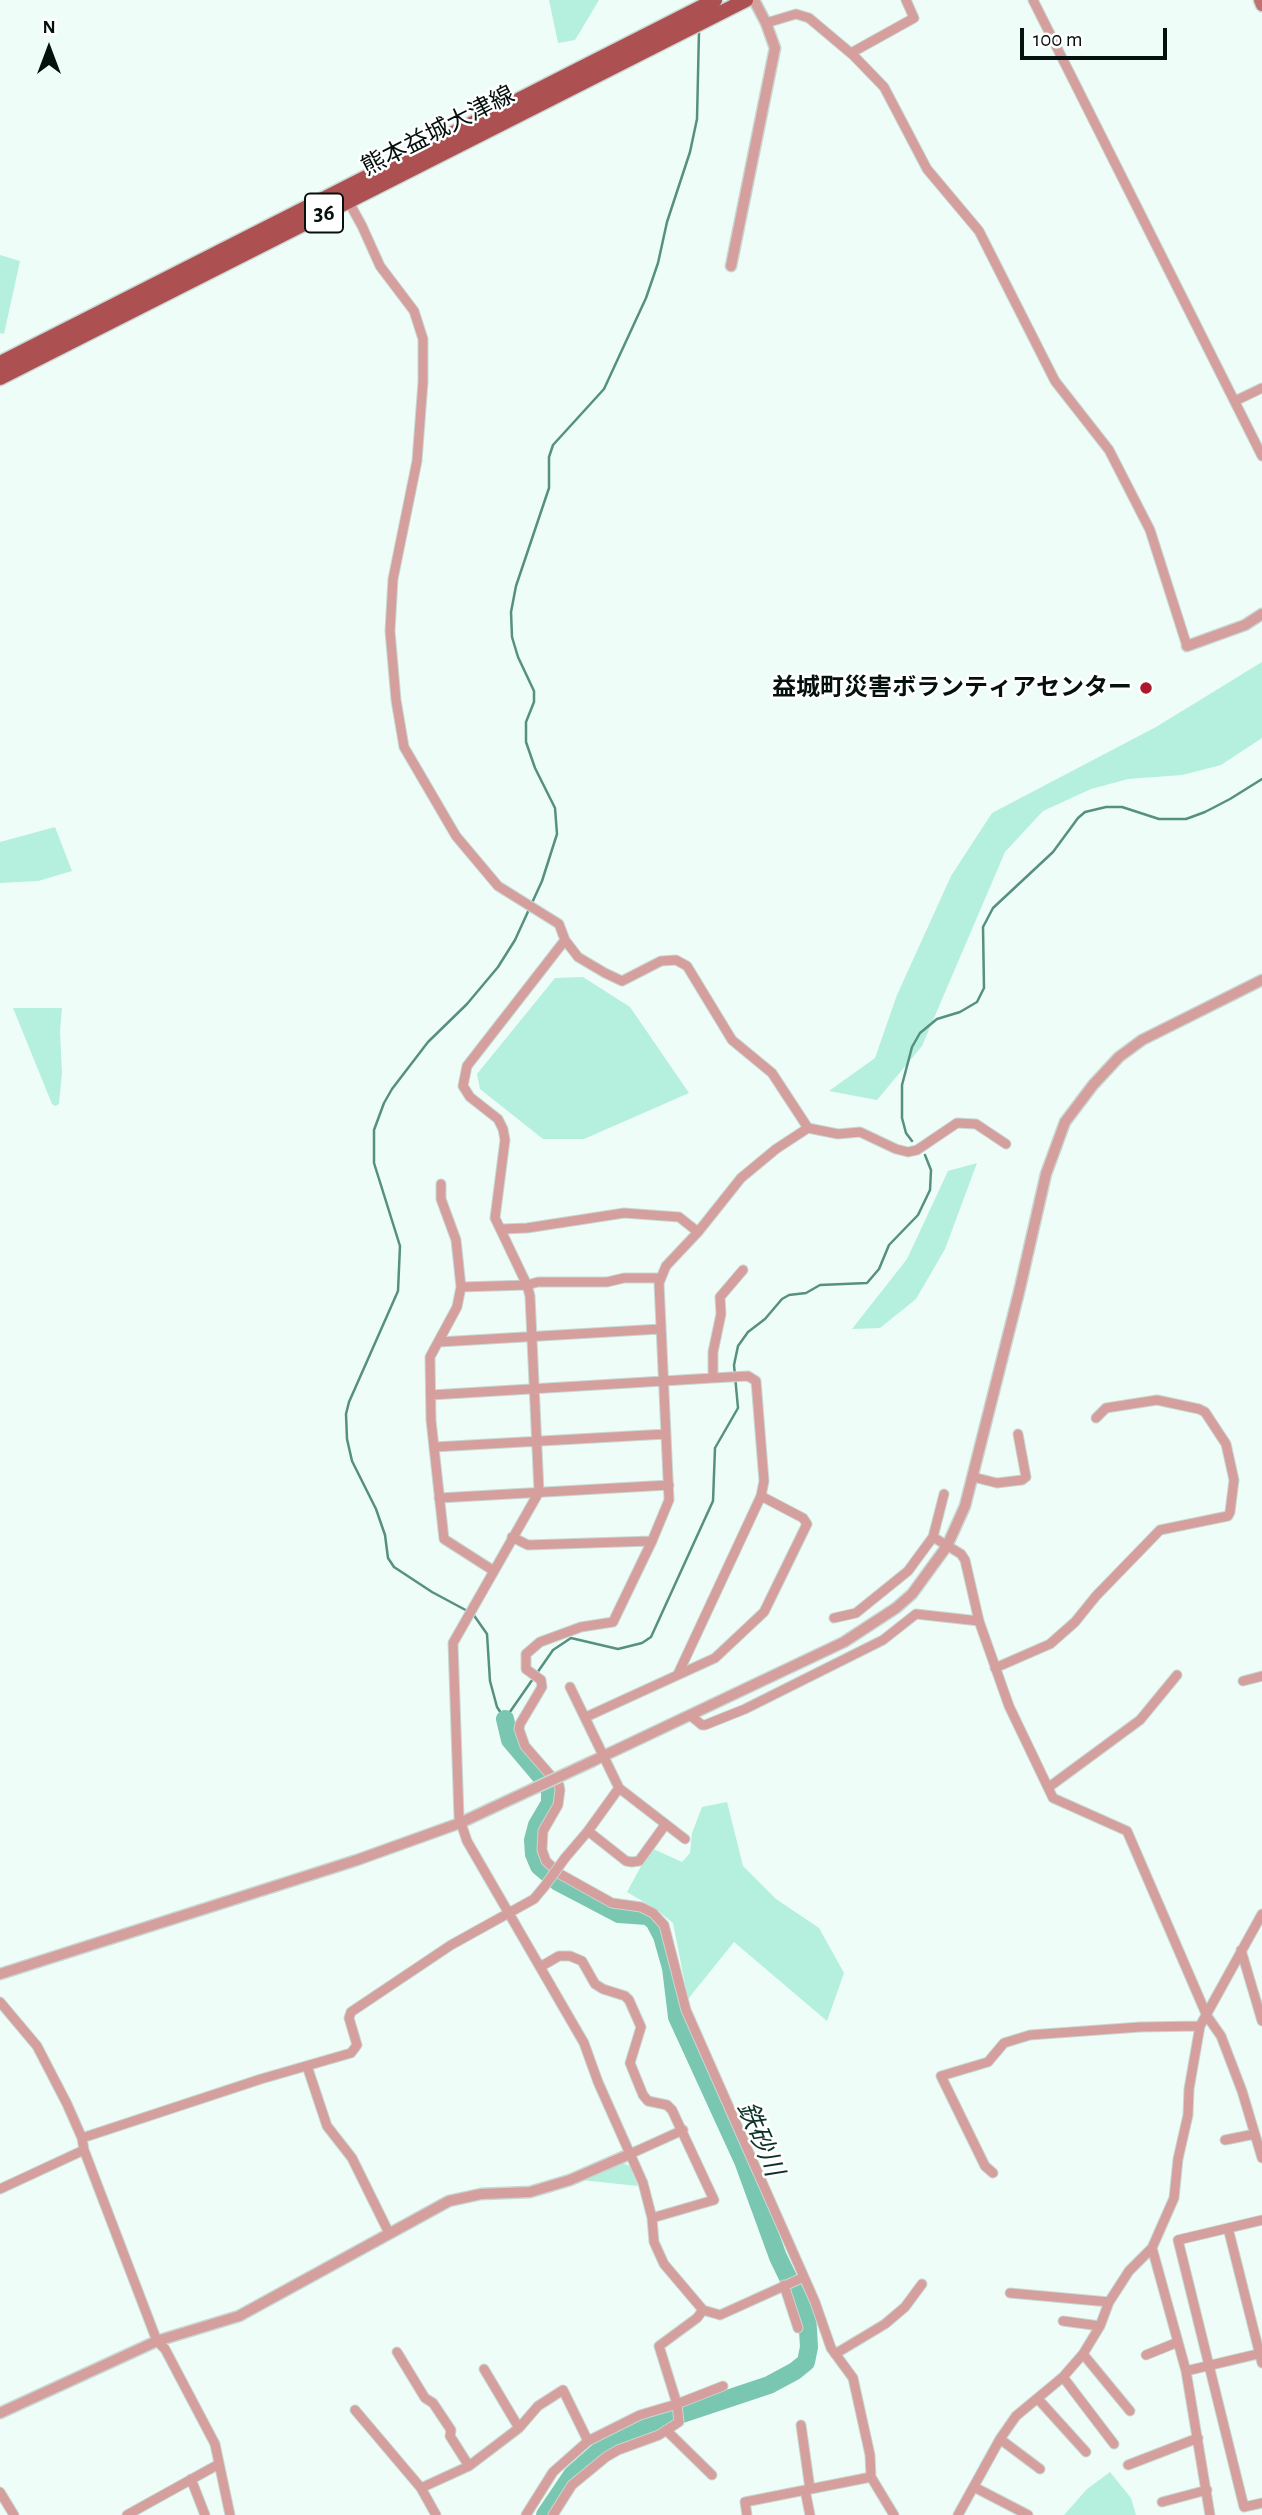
<!DOCTYPE html>
<html>
<head>
<meta charset="utf-8">
<style>
	body { margin:0 }
	#map { position:relative; width:1262px; height:2515px; overflow:hidden; background:#eefdf8; font-family:"Alegreya Sans",sans-serif }
	canvas { display:block }
	.north { position:absolute; left:14px; top:14px; width:70px; height:70px; -webkit-text-stroke:5px #fff; paint-order:stroke; rotate:0deg; font-size:19px; font-weight:700; line-height:28px; text-align:center; color:#05110e }
	.north::after { content:''; display:block; margin:auto; width:24px; height:32px; background:#05110e; clip-path:polygon(50% 0,100% 100%,50% 72%,0 100%) }
	.scale { position:absolute; left:1020px; top:28px; width:147px; height:32px; box-sizing:border-box; border:4px solid #05110e; border-top:0; padding-left:9px; font-size:21px; line-height:24px; white-space:nowrap; color:#05110e; -webkit-text-stroke:5px #fff; paint-order:stroke }
</style>
</head>
<body>
<div id="map">
<canvas width="1262" height="2515"></canvas>
<div class="north">N</div>
<div class="scale">100 m</div>
</div>
<script>
const ctx = document.querySelector('canvas').getContext('2d');
ctx.lineJoin = 'round';
function fillPath(path, color) {
  ctx.fillStyle = color;
  ctx.fill(path, 'evenodd');
}
function poly(rows) {
  const path = new Path2D();
  for (const r of rows) {
    path.moveTo(r[0], r[1]);
    for (let i = 2; i < r.length; i += 2) path.lineTo(r[i], r[i + 1]);
  }
  return path;
}
function stroke(path, color, width, dash) {
  ctx.strokeStyle = color;
  ctx.lineWidth = width;
  ctx.lineCap = dash ? 'butt' : 'round';
  ctx.setLineDash(dash || []);
  ctx.stroke(path);
}
function drawText(font, color, halo, rows, align = 'center') {
  ctx.font = font + ' "Alegreya Sans","Noto Sans JP",sans-serif';
  ctx.lineWidth = 5;
  ctx.setLineDash([]);
  ctx.textBaseline = 'middle';
  ctx.strokeStyle = halo;
  ctx.fillStyle = color;
  for (const [text, x, y, turn = 0] of rows) {
    ctx.save();
    ctx.translate(x, y);
    ctx.rotate((+turn || 0) * Math.PI / 180);
    ctx.textAlign = isNaN(turn) ? turn : align;
    if (halo) ctx.strokeText(text, 0, 0);
    ctx.fillText(text, 0, 0);
    ctx.restore();
  }
}
const green = poly([
	[549,0,599,0,575,40,558,43],
	[0,255,20,261,4,334,0,333],
	[1262,662,1262,738,1221,765,1182,775,1128,779,1091,789,1043,811,1005,852,922,1046,877,1100,829,1091,875,1058,897,995,951,876,992,813,1156,727],
	[55,827,72,871,38,881,0,883,0,842],
	[583,977,630,1007,689,1093,584,1139,543,1139,480,1089,477,1074,555,978],
	[13,1008,62,1008,60,1031,62,1073,59,1104,55,1106,52,1104],
	[977,1163,945,1249,916,1299,880,1328,852,1329,907,1259,948,1171],
	[727,1802,743,1866,776,1899,819,1928,844,1973,827,2021,734,1942,688,1999,673,1923,656,1909,627,1892,651,1848,682,1862,690,1853,692,1833,702,1807],
	[622,2163,630,2166,638,2186,581,2180],
	[1110,2472,1131,2498,1136,2515,1064,2515,1087,2489]
]);
const stream = poly([
	[699,31,697,119,690,152,667,222,658,263,646,298,604,389,553,445,549,457,549,488,516,586,511,612,512,637,518,657,534,691,534,702,526,722,526,742,535,768,555,808,557,834,542,881,515,940,498,967,467,1004,428,1042,392,1089,384,1103,374,1130,374,1163,400,1246,398,1291,349,1402,346,1414,347,1439,352,1461,376,1509,385,1535,388,1558,394,1567,432,1592,473,1614,487,1634,490,1681,497,1707,505,1719,553,1650,571,1638,618,1649,642,1643,651,1637,713,1501,715,1448,738,1408,734,1365,738,1346,748,1332,765,1319,782,1299,789,1295,806,1293,820,1285,867,1283,879,1269,889,1245,918,1215,930,1190,931,1170,925,1155],
	[912,1141,906,1133,902,1118,902,1085,912,1047,920,1033,937,1019,960,1012,977,1002,984,988,983,927,993,908,1053,852,1078,818,1085,812,1106,807,1122,807,1159,819,1186,819,1205,812,1230,799,1262,779]
]);
const river = poly([
	[505,1719,510,1740,548,1785,550,1790,550,1803,537,1825,533,1840,534,1854,539,1866,558,1882,619,1914,647,1916,654,1921,662,1936,671,1968,677,2017,743,2161,778,2257,807,2317,808,2330,809,2347,806,2362,795,2371,769,2385,655,2423,608,2443,572,2475,545,2515]
]);
const minor = poly([
	[1033,0,1262,456],
	[766,23,796,14,809,18,853,55,884,87,927,169,979,231,1055,381,1109,450,1150,530,1187,646],
	[851,53,914,18,906,0],
	[346,197,362,226,380,266,414,311,423,339,423,382,417,461,393,579,390,631,396,700,404,747,456,836,498,886,559,924,565,940,578,957,605,973,622,981,661,961,676,960,687,966,732,1040,772,1073,808,1128,838,1134,860,1132,896,1149,908,1152,917,1150,957,1123,976,1124,1006,1144],
	[1235,401,1262,388],
	[808,1128,776,1149,741,1178,698,1232,666,1266,659,1283,669,1500,652,1541,613,1622,581,1627,540,1642,526,1654,526,1669,541,1680,542,1687,520,1724,519,1729,525,1746,559,1785,560,1790,558,1805,543,1831,542,1850,546,1861,560,1874,612,1903,641,1907,653,1913,664,1925,686,2010,815,2302,831,2348,853,2378,870,2455,871,2477,894,2515],
	[441,1184,441,1199,456,1240,461,1287,457,1307,430,1357,431,1420,444,1539,494,1571],
	[502,1229,527,1228,624,1213,679,1217,698,1232],
	[461,1287,527,1285,538,1282,607,1282,624,1278,661,1278],
	[439,1342,660,1329],
	[713,1378,713,1352,721,1314,720,1297,743,1270],
	[431,1395,713,1378,748,1376,756,1381,764,1481,761,1496,678,1674],
	[434,1447,666,1434],
	[973,1477,997,1483,1022,1480,1026,1477,1018,1434],
	[439,1498,669,1485],
	[512,1537,528,1545,652,1541],
	[933,1537,961,1554,965,1560,979,1621,1009,1706,1053,1798,1127,1831,1207,2016,1221,2036,1242,2091,1262,2158],
	[834,1618,856,1613,908,1571,933,1537,944,1494],
	[995,1668,1050,1644,1075,1622,1096,1596,1160,1530,1228,1516,1230,1512,1234,1480,1226,1444,1205,1412,1199,1409,1157,1400,1106,1408,1096,1418],
	[1243,1681,1262,1676],
	[691,1716,702,1725,705,1725,745,1709,883,1640,916,1614,979,1621],
	[586,1717,715,1658,764,1612,807,1524,803,1518,761,1496],
	[1049,1787,1140,1720,1177,1675],
	[619,1788,685,1839],
	[588,1831,626,1861,632,1862,639,1861,665,1825],
	[565,1858,588,1831,619,1788,570,1687],
	[1241,1950,1262,2021],
	[540,1967,559,1956,570,1956,582,1961,595,1984,603,1989,625,1996,629,2000,641,2027,630,2063,643,2095,648,2101,667,2105,672,2110,714,2200,652,2218],
	[0,2002,37,2046,67,2104,82,2138,84,2150,157,2341,165,2349,215,2444,230,2515],
	[307,2066,327,2126,352,2158,389,2233],
	[82,2138,261,2079,351,2053,357,2045,349,2018,351,2012,451,1945,534,1899,544,1887],
	[1225,2140,1255,2134],
	[630,2154,683,2130],
	[993,2173,985,2166,941,2076,988,2062,1004,2043,1030,2035,1140,2027,1200,2026],
	[0,2189,84,2150],
	[1262,2220,1178,2240,1244,2507,1262,2503],
	[1228,2228,1262,2363],
	[1152,2248,1186,2371,1210,2515],
	[784,2285,798,2328],
	[1010,2293,1109,2302],
	[703,2310,720,2315,804,2277],
	[1063,2321,1100,2326],
	[397,2352,425,2398,433,2403,451,2430,450,2436,469,2466],
	[835,2354,885,2324,905,2307,922,2284],
	[1083,2354,1130,2411],
	[1146,2355,1178,2342],
	[484,2369,519,2428],
	[1186,2371,1262,2353],
	[1063,2377,1114,2444],
	[1038,2399,1086,2452],
	[355,2410,421,2488],
	[801,2425,810,2489],
	[666,2430,712,2475],
	[1000,2439,1040,2469],
	[1128,2465,1198,2438],
	[191,2479,205,2515],
	[974,2487,1028,2515],
	[805,2490,810,2515],
	[0,2492,14,2515],
	[1162,2502,1207,2490],
	[127,2515,219,2464],
	[436,2515,421,2488,469,2466,519,2428,538,2406,563,2390,588,2441],
	[526,2515,553,2472,588,2441,640,2415,677,2404,723,2386],
	[553,2515,572,2485,606,2457,618,2450,659,2435,679,2422,677,2404,659,2346,697,2318,703,2310,664,2264,654,2242,652,2218,643,2183,598,2082,584,2043,467,1841,459,1817,453,1643,539,1492,530,1296,527,1285,495,1218,505,1140,503,1129,498,1119,470,1097,463,1086,467,1066,565,940],
	[747,2515,745,2502,871,2477],
	[958,2515,1000,2439,1016,2416,1063,2377,1083,2354,1100,2326,1109,2302,1129,2271,1152,2248,1174,2198,1178,2159,1188,2115,1189,2089,1200,2026,1262,1914]
]);
const tertiary = poly([
	[731,266,775,48,766,23,754,0],
	[1187,646,1245,625,1262,614],
	[593,1761,844,1642,896,1608,912,1594,947,1546,965,1506,1019,1292,1046,1174,1065,1122,1093,1085,1119,1057,1142,1040,1262,980],
	[0,1974,357,1860,460,1823,492,1808],
	[0,2413,157,2341,239,2316,449,2201,481,2194,530,2192,570,2180,630,2154]
]);
const secondary = poly([
	[1260,0,1262,5]
]);
const primary = poly([
	[0,363,715,0],
	[0,378,746,0]
]);
const minorBridge = poly([
	[544,1887,565,1858]
]);
const tertiaryBridge = poly([
	[492,1808,593,1761]
]);
const markers = [
	[1146,688,7,"#ac182e"]
];
const shields = [
	[324,213,38]
];
const shieldNames = [
	["36",324,213]
];
const streetNames = [
	["熊本益城大津線",438,131,-27]
];
const poiNames = [
	["益城町災害ボランティアセンター",1132,688]
];
const waterNames = [
	["鉄砂川",760,2139,67]
];
fillPath(green, '#b5efde');
stroke(stream, '#569080', 2.5);
stroke(river, '#79c6b1', 18);
stroke(minor, '#c9d7d3', 11);
stroke(tertiary, '#c9d7d3', 13);
stroke(secondary, '#c9d7d3', 15);
stroke(primary, '#c9d7d3', 17);
stroke(minor, '#d59f9d', 9);
stroke(tertiary, '#d59f9d', 10);
stroke(secondary, '#bf7271', 12);
stroke(primary, '#ad5052', 14);
stroke(minorBridge, '#c9d7d3', 11, []);
stroke(tertiaryBridge, '#c9d7d3', 13, []);
stroke(minorBridge, '#d59f9d', 9);
stroke(tertiaryBridge, '#d59f9d', 10);
for (const [x, y, r, color] of markers) {
  const dot = new Path2D();
  dot.arc(x, y, r, 0, 2 * Math.PI);
  ctx.fillStyle = color;
  ctx.fill(dot);
  stroke(dot, '#fff', 2.5);
}
for (const [x, y, w] of shields) {
  const box = new Path2D();
  box.roundRect(x - w / 2, y - 19.5, w, 39, 5);
  ctx.fillStyle = '#fff';
  ctx.fill(box);
  stroke(box, '#05110e', 2);
}
drawText('bold 23px', '#05110e', null, shieldNames);
drawText('24px', '#05110e', '#fff', streetNames);
drawText('bold 24px', '#05110e', '#fff', poiNames, 'right');
drawText('italic 26px', '#0b3128', '#fff', waterNames);
</script>
</body>
</html>
